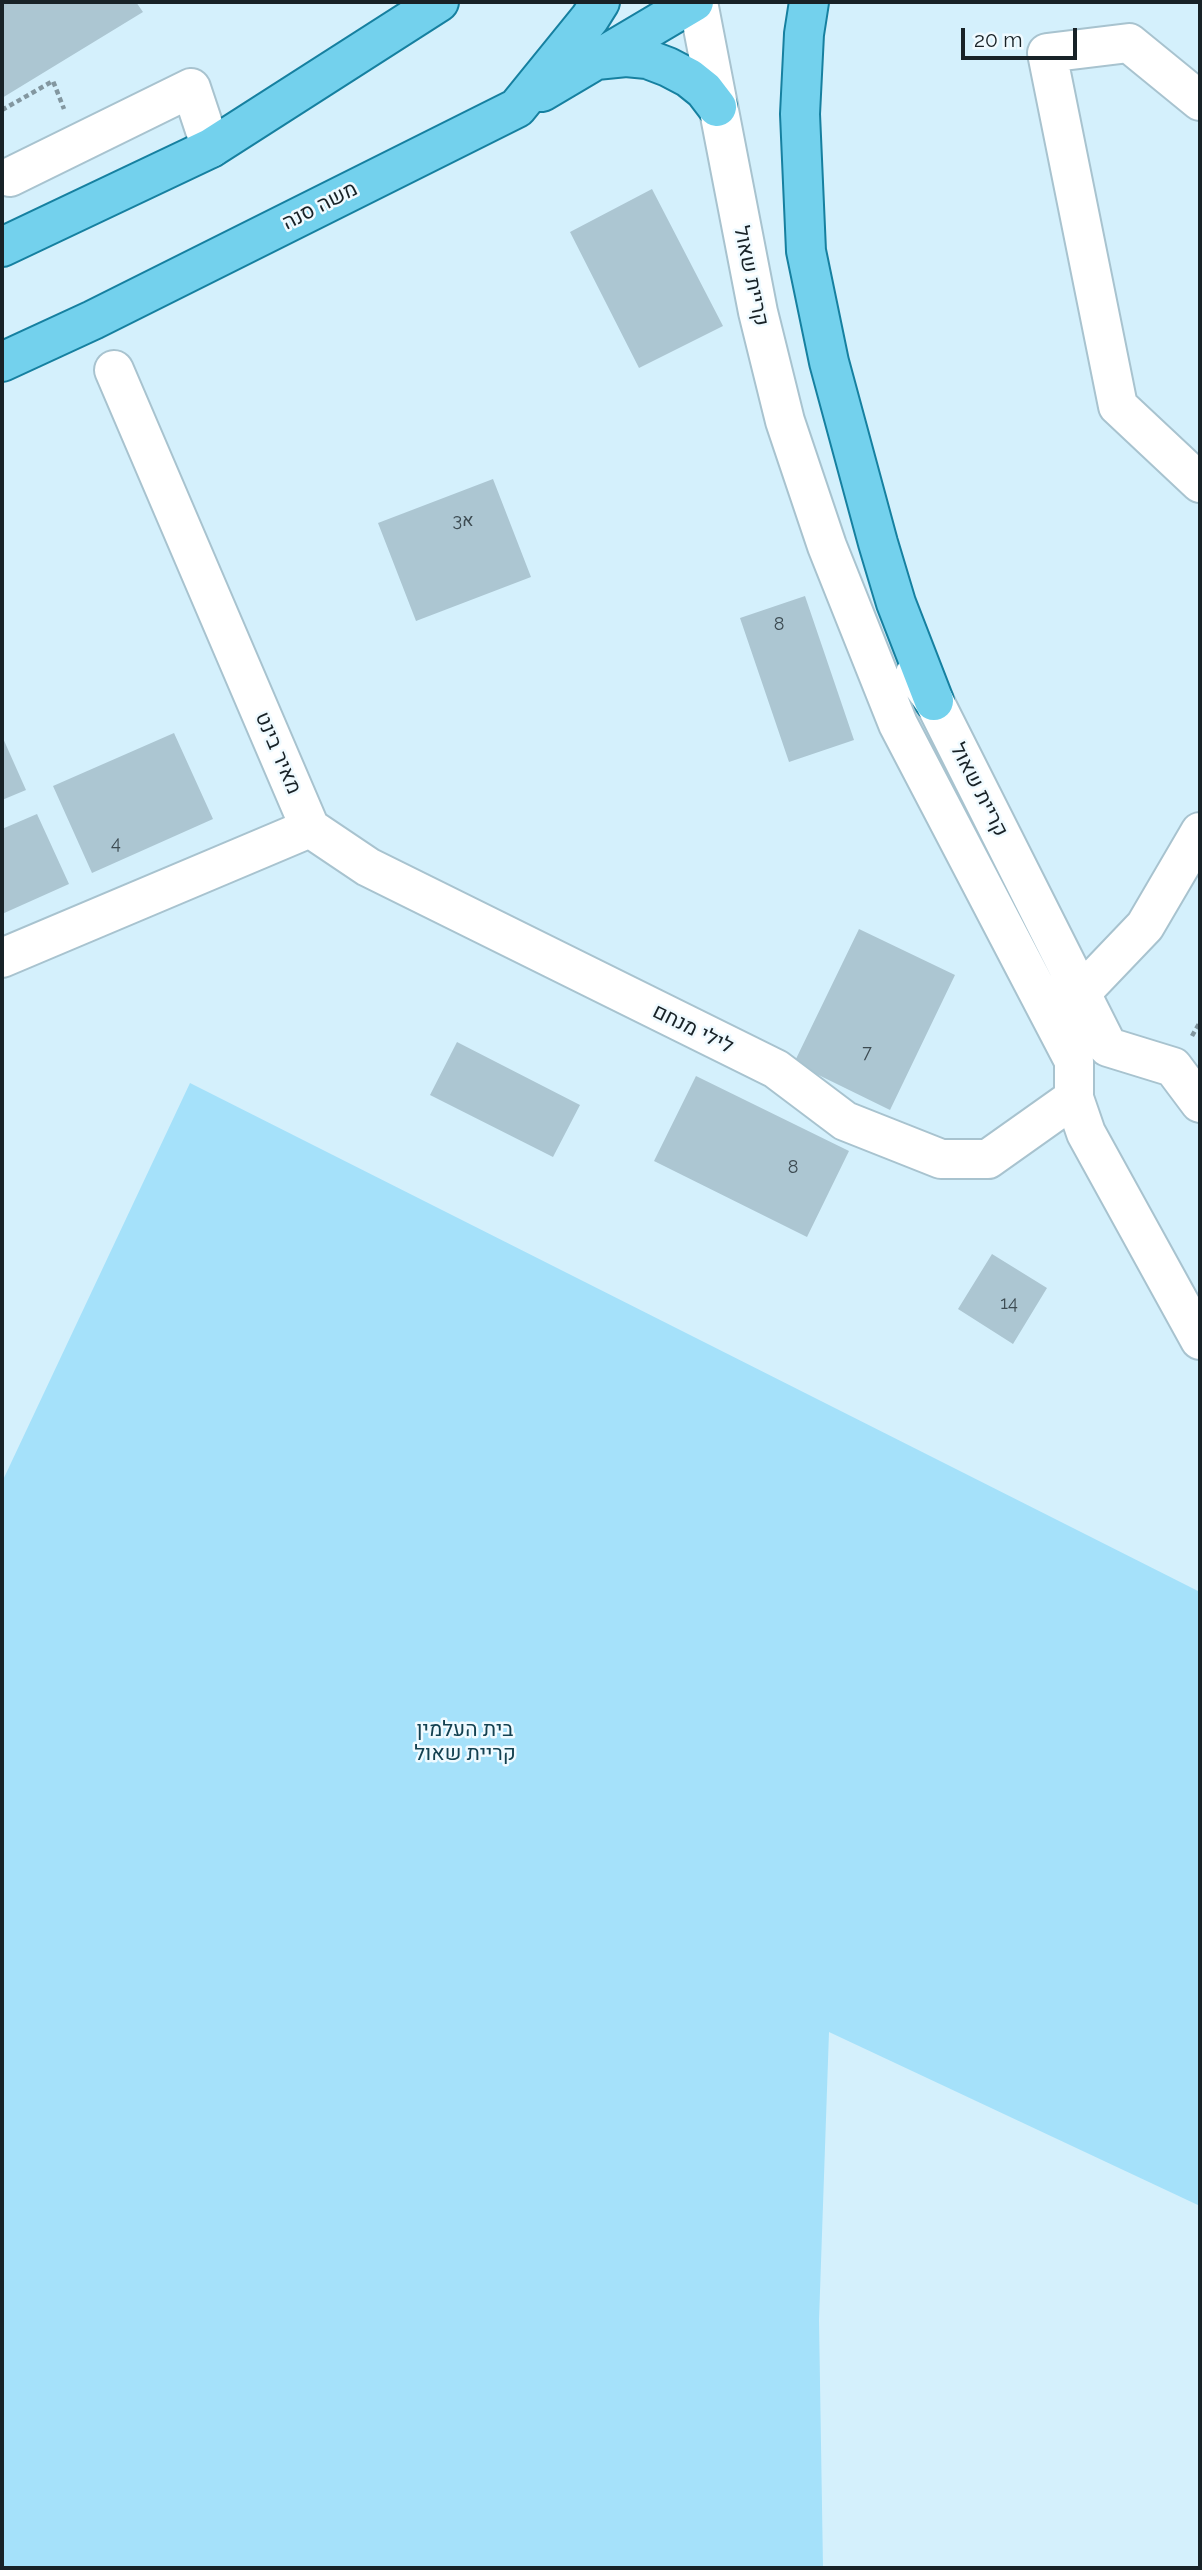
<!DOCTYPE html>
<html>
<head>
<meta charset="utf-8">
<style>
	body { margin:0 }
	#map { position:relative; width:1202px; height:2570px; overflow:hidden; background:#d4f0fc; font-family:Raleway,sans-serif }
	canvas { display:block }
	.frame { position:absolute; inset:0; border:4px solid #182227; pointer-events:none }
	.scale { position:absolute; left:961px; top:28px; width:116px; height:32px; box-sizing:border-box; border:4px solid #182227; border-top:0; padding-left:9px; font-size:21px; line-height:24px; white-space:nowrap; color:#182227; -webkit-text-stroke:5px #effaff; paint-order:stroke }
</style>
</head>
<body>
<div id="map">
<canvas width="1202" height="2570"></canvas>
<div class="frame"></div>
<div class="scale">20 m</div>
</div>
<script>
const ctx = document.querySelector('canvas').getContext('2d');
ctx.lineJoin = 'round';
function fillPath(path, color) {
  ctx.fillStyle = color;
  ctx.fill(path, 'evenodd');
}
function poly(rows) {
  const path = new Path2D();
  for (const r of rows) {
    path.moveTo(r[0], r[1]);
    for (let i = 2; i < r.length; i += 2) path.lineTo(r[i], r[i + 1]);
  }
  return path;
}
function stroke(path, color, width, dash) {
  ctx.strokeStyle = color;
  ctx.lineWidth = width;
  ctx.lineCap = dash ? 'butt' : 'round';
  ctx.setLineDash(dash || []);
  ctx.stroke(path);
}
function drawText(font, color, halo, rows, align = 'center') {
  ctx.font = font + ' Raleway,Heebo,sans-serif';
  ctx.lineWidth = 5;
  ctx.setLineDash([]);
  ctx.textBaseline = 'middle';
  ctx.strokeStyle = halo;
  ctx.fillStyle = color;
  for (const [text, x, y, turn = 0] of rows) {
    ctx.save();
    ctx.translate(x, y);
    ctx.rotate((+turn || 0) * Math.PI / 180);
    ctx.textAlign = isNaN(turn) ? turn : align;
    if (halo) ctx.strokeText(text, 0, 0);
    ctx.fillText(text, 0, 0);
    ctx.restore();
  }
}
const green = poly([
	[190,1083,1200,1592,1200,2206,829,2032,819,2320,823,2568,2,2568,2,1482]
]);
const building = poly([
	[2,2,136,2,143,12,2,98],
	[652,189,723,326,639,368,570,232],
	[493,479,531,577,416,621,378,523],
	[805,596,854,740,789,762,740,618],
	[174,733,213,819,92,873,53,786],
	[2,736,26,790,2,800],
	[37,814,69,884,2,914,2,829],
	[859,929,955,975,890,1110,794,1063],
	[457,1042,580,1105,553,1157,430,1095],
	[696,1076,849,1151,807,1237,654,1161],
	[992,1254,1047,1288,1013,1344,958,1309]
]);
const path = poly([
	[2,110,53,81,64,109],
	[1192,1036,1200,1022]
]);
const minor = poly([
	[698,2,758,312,785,421,827,546,898,724,1074,1061,1074,1098,1086,1133,1200,1340],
	[1200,101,1129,43,1047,53,1118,406,1200,483],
	[10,177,191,88,211,148],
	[114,370,310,828],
	[915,674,934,701,1108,1047,1173,1067,1200,1103],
	[310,828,368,867,776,1069,845,1121,941,1159,988,1159,1074,1098],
	[2,958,310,828],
	[1081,993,1145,926,1200,832]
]);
const major = poly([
	[809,2,804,34,800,114,806,251,829,362,878,543,896,603,934,701],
	[596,60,626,57,647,59,668,67,689,78,704,90,717,107],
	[542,92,694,2],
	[2,247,211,148,439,2],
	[2,362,93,320,517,108,590,18,600,2]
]);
const numberNames = [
	["3א",463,521],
	["8",779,625],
	["4",116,844],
	["7",867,1053],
	["8",793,1168],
	["14",1009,1304]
];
const streetNames = [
	["משה סנה",320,206,-27],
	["קריית שאול",751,276,78],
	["מאיר בינט",278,753,67],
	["קריית שאול",979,790,63],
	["לילי מנחם",693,1029,26]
];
const parkNames = [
	["בית העלמין",465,1730],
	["קריית שאול",465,1754]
];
fillPath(green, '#a5e1fa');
fillPath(building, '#acc6d2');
stroke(minor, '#a8c3cf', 42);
stroke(major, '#1680a0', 42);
stroke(path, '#8397a0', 4.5, [5, 3.5]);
stroke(minor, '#fff', 38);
stroke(major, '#73d1ed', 38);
drawText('18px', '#3d4b52', null, numberNames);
drawText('21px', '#182227', '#effaff', streetNames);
drawText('21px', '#134151', '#effaff', parkNames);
</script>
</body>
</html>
